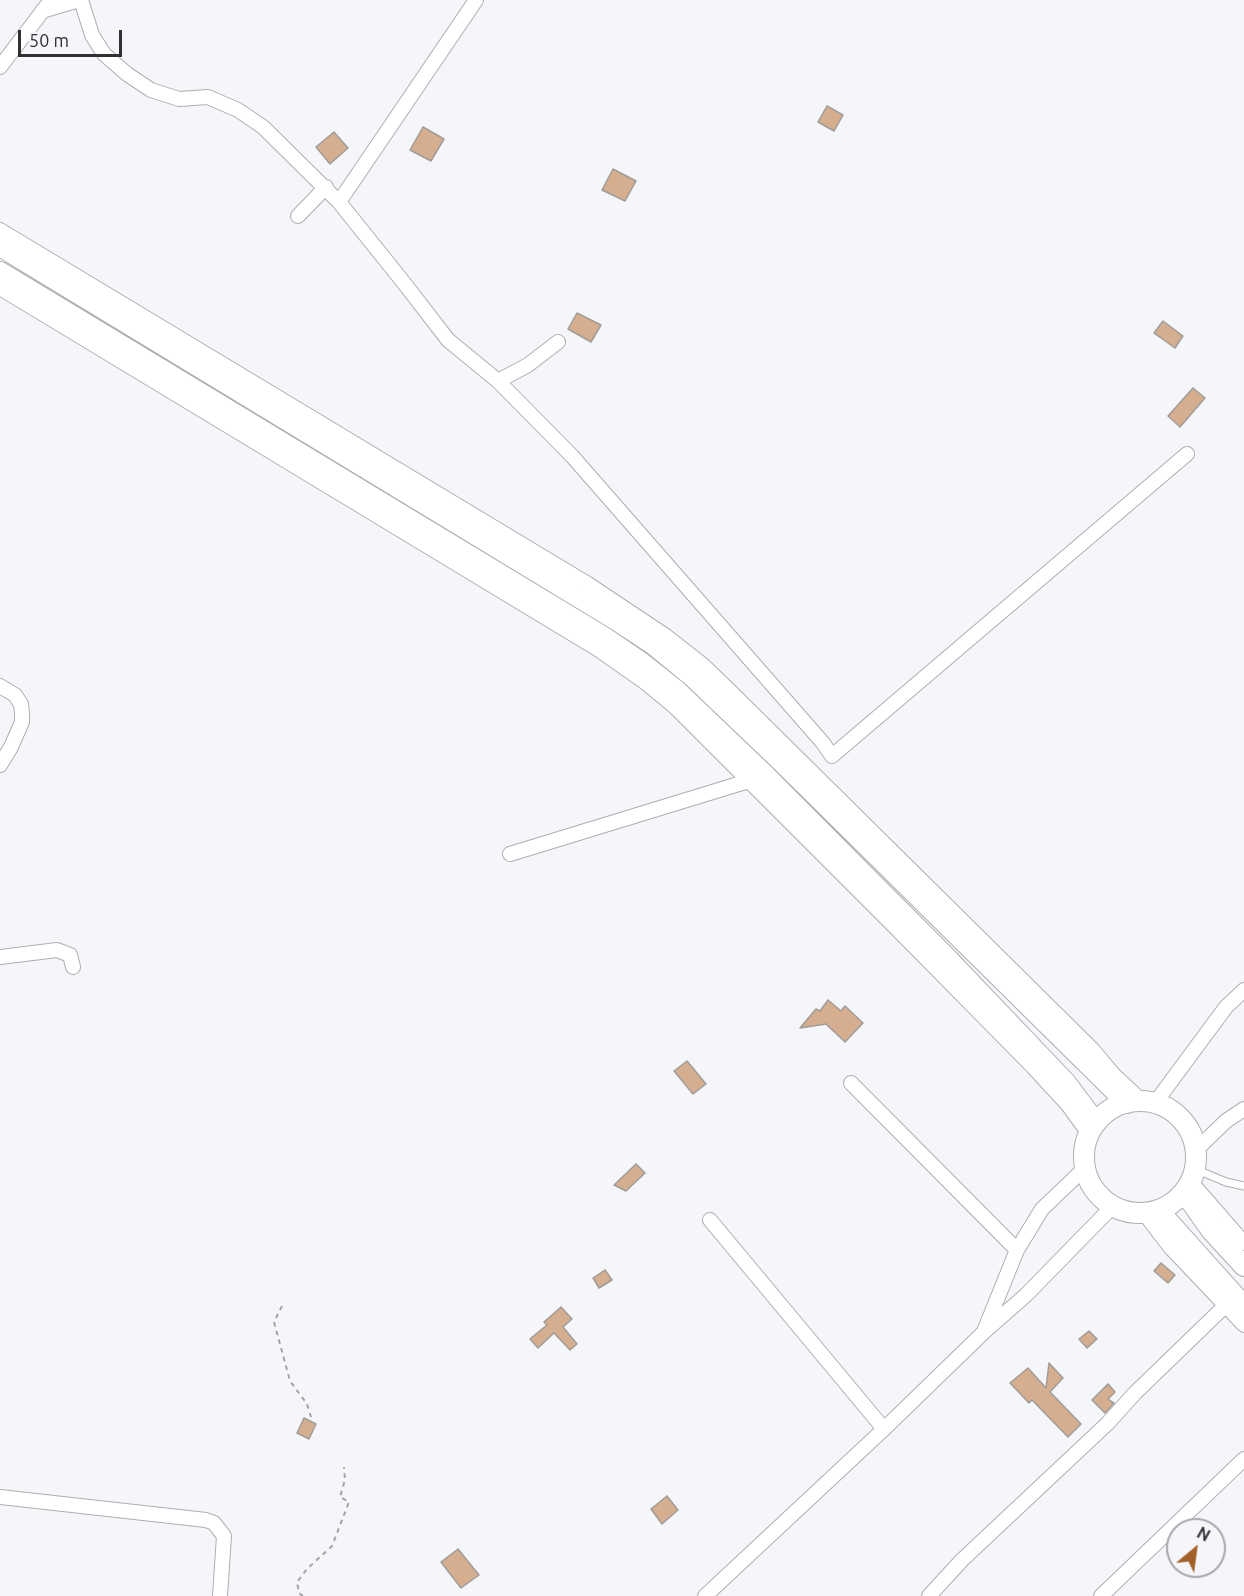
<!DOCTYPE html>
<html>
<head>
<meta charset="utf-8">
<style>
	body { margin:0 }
	#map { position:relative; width:1244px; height:1596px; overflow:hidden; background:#f5f6fa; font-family:Ubuntu,sans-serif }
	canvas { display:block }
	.north { position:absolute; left:1166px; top:1518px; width:60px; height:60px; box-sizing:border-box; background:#f5f6fa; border:2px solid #a7a7aa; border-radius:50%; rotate:29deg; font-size:16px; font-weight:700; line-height:24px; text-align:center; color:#313133 }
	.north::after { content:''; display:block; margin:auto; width:21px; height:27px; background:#a2622a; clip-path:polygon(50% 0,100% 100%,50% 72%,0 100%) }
	.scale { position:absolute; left:18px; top:30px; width:104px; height:27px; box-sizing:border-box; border:3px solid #313133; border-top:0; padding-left:8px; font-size:18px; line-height:21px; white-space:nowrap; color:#313133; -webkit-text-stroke:4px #f5f6fa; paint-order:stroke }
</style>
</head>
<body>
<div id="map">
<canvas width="1244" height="1596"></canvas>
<div class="north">N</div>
<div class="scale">50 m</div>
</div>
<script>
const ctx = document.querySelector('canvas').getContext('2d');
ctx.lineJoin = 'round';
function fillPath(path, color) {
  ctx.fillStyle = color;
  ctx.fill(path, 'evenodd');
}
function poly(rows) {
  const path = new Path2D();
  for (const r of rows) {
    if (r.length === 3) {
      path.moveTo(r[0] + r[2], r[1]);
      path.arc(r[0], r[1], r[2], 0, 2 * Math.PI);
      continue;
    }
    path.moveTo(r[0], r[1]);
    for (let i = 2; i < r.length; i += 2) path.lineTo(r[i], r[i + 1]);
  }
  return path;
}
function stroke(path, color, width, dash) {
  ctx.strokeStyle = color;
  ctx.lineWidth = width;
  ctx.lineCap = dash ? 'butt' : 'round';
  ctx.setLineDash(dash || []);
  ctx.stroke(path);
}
const building = poly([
	[827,106,843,115,834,131,818,122,827,106],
	[423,127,444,139,431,161,410,150,423,127],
	[334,132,348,148,330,164,316,147,334,132],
	[613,169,636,181,625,201,602,190,613,169],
	[577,313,601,325,591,342,568,329,577,313],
	[1163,321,1183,336,1175,348,1154,333,1163,321],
	[1193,388,1205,398,1180,427,1168,416,1193,388],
	[828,1000,841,1011,845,1006,863,1023,845,1042,826,1024,800,1028,816,1009,820,1011,828,1000],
	[687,1061,706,1084,693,1094,674,1071,687,1061],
	[636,1164,645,1173,626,1191,614,1185,636,1164],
	[1161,1263,1175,1275,1168,1283,1154,1271,1161,1263],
	[605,1270,612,1280,599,1288,593,1278,605,1270],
	[561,1307,572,1319,563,1327,577,1344,570,1350,554,1333,538,1348,530,1339,547,1325,544,1322,561,1307],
	[1089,1331,1097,1339,1087,1348,1079,1339,1089,1331],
	[1049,1363,1063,1378,1050,1392,1081,1424,1068,1437,1032,1400,1029,1403,1010,1383,1028,1368,1046,1388,1049,1363],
	[1108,1384,1115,1392,1108,1399,1114,1403,1105,1413,1092,1400,1108,1384],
	[304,1418,316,1424,309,1439,297,1433,304,1418],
	[667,1496,678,1510,662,1524,651,1509,667,1496],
	[458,1549,479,1575,461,1588,441,1562,458,1549]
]);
const path = poly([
	[282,1306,274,1322,290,1381,307,1404,311,1417],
	[303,1596,299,1593,297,1582,307,1569,332,1546,349,1502,340,1497,345,1480,344,1467]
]);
const service = poly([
	[1195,1169,1226,1182,1244,1186]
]);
const minor = poly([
	[81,0,92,35,104,54,127,74,151,90,179,99,208,97,238,110,263,127,339,202,404,283,448,340,498,381],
	[42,11,79,0],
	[0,67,51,0],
	[339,202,476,0],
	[298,216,326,187],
	[0,230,588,584,666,636,703,665,732,693,1093,1050,1113,1074,1142,1101],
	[0,288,599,650,646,683,675,707,897,929,1033,1067,1068,1105,1089,1134],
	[558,342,528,365,498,381,572,456,823,743,832,756,1187,454],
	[0,686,15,695,21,704,22,714,22,722,11,747,0,765],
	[510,854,755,779],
	[0,957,57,950,70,955,73,967],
	[851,1083,1017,1250],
	[1155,1103,1226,1007,1244,990],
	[1196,1150,1226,1121,1244,1109],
	[1191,1182,1244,1243],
	[1144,1213,1170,1247,1244,1325],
	[710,1220,884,1429],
	[985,1329,1017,1250,1042,1209,1085,1168],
	[0,1497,206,1520,214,1523,224,1536,220,1596],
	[705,1596,884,1429,985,1331,1026,1295,1113,1206],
	[929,1596,962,1560,1108,1423,1135,1393,1225,1306],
	[1101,1596,1244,1459]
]);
const secondary = poly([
	[0,246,616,620,654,645,693,677,783,763,1127,1103],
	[0,272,604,637,642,663,676,690,765,775,947,958,1066,1083,1096,1123],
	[1140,1157,56],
	[1184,1192,1211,1230,1244,1266],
	[1158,1210,1244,1306]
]);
fillPath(building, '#d5ad8f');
stroke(building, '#a09c99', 1.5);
stroke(service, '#adaeb2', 9);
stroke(minor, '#adaeb2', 16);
stroke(secondary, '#adaeb2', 22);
stroke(path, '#a2a3a6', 2, [4.5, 4.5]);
stroke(service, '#fff', 7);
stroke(minor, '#fff', 14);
stroke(secondary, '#fff', 20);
</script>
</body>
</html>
